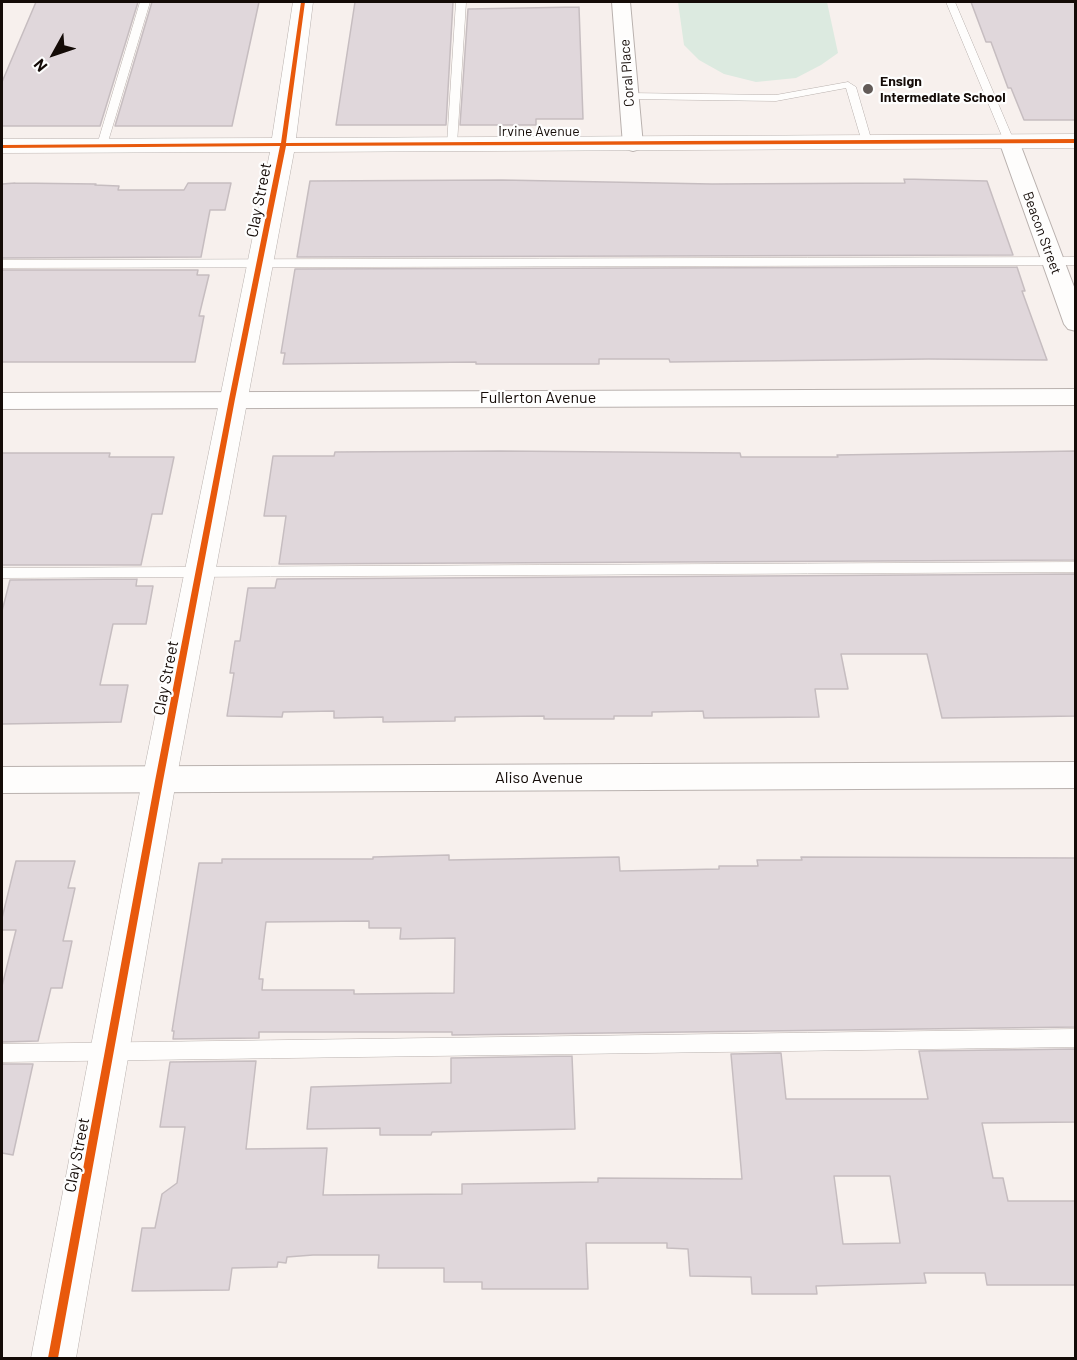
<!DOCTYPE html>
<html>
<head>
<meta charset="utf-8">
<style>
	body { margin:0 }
	#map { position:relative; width:1077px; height:1360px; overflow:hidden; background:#f7f0ed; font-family:Barlow,sans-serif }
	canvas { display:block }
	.frame { position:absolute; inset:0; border:3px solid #140b07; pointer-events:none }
	.north { position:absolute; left:24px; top:24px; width:60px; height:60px; -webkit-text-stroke:4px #fefefe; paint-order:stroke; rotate:230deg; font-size:16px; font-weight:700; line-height:24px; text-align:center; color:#140b07 }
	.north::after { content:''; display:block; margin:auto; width:21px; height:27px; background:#140b07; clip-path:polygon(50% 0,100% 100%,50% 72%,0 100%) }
</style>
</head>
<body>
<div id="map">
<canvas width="1077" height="1360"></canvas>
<div class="frame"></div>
<div class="north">N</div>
</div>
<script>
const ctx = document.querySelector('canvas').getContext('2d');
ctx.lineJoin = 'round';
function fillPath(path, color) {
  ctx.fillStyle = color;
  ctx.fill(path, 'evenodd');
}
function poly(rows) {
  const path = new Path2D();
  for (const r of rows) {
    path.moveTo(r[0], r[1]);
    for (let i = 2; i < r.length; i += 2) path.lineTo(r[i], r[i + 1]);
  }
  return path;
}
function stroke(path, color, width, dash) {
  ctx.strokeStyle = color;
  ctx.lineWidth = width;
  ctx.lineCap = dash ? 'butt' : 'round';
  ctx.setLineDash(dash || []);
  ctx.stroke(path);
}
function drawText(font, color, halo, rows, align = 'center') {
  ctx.font = font + ' Barlow,sans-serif';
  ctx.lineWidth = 4.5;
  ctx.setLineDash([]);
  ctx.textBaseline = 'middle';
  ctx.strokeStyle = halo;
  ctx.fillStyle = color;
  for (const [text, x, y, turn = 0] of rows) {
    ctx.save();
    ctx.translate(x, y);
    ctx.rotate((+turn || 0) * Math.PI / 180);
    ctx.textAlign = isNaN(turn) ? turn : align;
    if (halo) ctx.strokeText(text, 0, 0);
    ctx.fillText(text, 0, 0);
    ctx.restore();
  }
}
const green = poly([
	[678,2,827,2,838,53,821,65,796,78,756,82,724,74,699,60,684,45]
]);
const building = poly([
	[36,2,138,2,100,126,2,126,2,82,36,2],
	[152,2,259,2,232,126,115,126,152,2],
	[355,2,453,2,446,125,336,125,355,2],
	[971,2,1076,2,1076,120,1024,120,1011,88,1008,88,991,42,986,42,971,2],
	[579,7,583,119,536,119,536,125,460,125,468,9,579,7],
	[904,179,987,181,1013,255,297,257,310,181,502,180,712,184,905,183,904,179],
	[15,183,96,184,95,185,119,186,118,190,184,190,188,183,231,183,225,210,210,210,201,257,2,258,2,184,15,183],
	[1017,267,1025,291,1022,291,1047,360,929,359,670,362,669,359,599,359,599,364,476,364,476,362,283,364,285,353,281,353,295,269,1017,267],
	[2,270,198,270,197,275,209,275,199,316,204,316,195,362,2,362,2,270],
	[500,451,740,453,741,457,838,457,837,455,1076,451,1076,560,279,564,286,516,264,516,273,456,334,456,335,452,500,451],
	[2,453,110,453,109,457,174,457,162,514,152,514,141,565,2,565,2,453],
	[1076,574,1076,716,942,718,927,654,841,654,848,689,815,689,819,717,704,718,703,711,652,712,652,716,614,716,614,719,544,719,544,716,455,717,455,721,383,722,383,717,334,718,334,711,283,712,282,717,227,716,234,673,230,673,235,641,240,641,248,588,275,588,277,579,1076,574],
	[137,579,136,586,153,586,146,624,113,624,100,685,128,685,121,722,2,724,2,611,10,580,137,579],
	[449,855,449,860,619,857,620,871,719,869,719,866,758,866,757,860,802,860,801,857,1076,858,1076,1027,452,1035,452,1032,259,1032,259,1038,173,1039,174,1031,172,1031,199,863,222,863,222,859,373,859,373,857,449,855],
	[369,921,369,928,401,928,400,939,455,938,454,993,354,994,354,990,262,990,263,979,259,979,266,922,369,921],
	[16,861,75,861,68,888,75,888,63,941,72,941,62,988,51,988,38,1041,2,1042,2,986,16,930,2,930,2,918,16,861],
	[1076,1049,1076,1122,982,1123,993,1178,1003,1178,1008,1201,1076,1201,1076,1285,987,1285,985,1273,924,1273,926,1283,816,1286,817,1294,752,1294,751,1277,690,1276,688,1249,667,1248,667,1243,586,1243,588,1289,482,1289,482,1282,444,1282,444,1268,378,1268,379,1255,313,1255,287,1257,286,1263,278,1262,277,1267,232,1268,229,1290,132,1291,142,1228,155,1228,162,1194,177,1183,185,1127,160,1127,170,1062,256,1061,246,1149,327,1148,323,1195,462,1194,462,1184,598,1182,598,1178,742,1179,731,1054,781,1053,786,1099,928,1099,919,1051,1076,1049],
	[834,1176,890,1176,900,1243,843,1244,834,1176],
	[572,1056,575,1129,432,1132,431,1135,380,1135,380,1128,307,1129,311,1087,451,1083,451,1058,572,1056],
	[2,1064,33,1064,13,1155,2,1153,2,1064]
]);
const lane = poly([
	[140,2,150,2,107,145,102,148,98,147,97,145,140,2],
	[456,2,466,2,457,144,452,147,447,144,456,2],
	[946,2,955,2,1014,141,1013,143,1005,143,1004,141,946,2],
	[848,82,856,87,872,142,871,144,863,144,862,142,846,88,776,101,628,99,623,96,628,93,776,95,848,82],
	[1076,257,1076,265,2,268,2,260,1076,257],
	[1076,562,1076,572,2,578,2,568,1076,562],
	[1076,1029,1076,1047,2,1062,2,1044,1076,1029]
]);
const street = poly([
	[612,2,630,2,643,145,640,149,633,151,626,149,623,145,612,2],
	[1009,135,1016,137,1019,141,1076,292,1076,331,1068,329,1064,324,999,141,1002,137,1009,135],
	[1076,389,1076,405,2,409,2,393,1076,389],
	[1076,762,1076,788,2,793,2,767,1076,762]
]);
const secondary = poly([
	[293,2,313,2,296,138,1076,134,1076,148,294,152,176,781,76,1358,31,1358,142,781,270,152,2,153,2,139,272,138,293,2]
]);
const cycleway = poly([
	[301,2,305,2,286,143,1076,139,1076,143,286,146,235,399,163,781,58,1358,48,1358,155,781,229,399,280,146,2,148,2,145,281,143,301,2]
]);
const markers = [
	[868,89,6,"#635b58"]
];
const farStreetnames = [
	["Coral Place",627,73,-94],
	["Irvine Avenue",539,131],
	["Beacon Street",1042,233,70]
];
const farPoinames = [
	["Ensign",880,81],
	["Intermediate School",880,97]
];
const streetNames = [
	["Clay Street",259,200,-79],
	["Fullerton Avenue",538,398],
	["Clay Street",166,678,-79],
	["Aliso Avenue",539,778],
	["Clay Street",77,1155,-79]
];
fillPath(green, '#dceae0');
fillPath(building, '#e0d7db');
stroke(building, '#c6bdc0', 1.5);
stroke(lane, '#b9b1ae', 1);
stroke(street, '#b9b1ae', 2);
stroke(secondary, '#b9b1ae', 1);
fillPath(lane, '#fefdfc');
fillPath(street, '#fefdfc');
fillPath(secondary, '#fefdfc');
fillPath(cycleway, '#e8590c');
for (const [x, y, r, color] of markers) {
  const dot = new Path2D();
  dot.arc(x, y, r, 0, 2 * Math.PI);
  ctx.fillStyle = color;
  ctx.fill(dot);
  stroke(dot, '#fefefe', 2);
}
drawText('14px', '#140b07', '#fefefe', farStreetnames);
drawText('bold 14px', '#140b07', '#fefefe', farPoinames, 'left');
drawText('16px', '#140b07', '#fefefe', streetNames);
</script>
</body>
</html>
